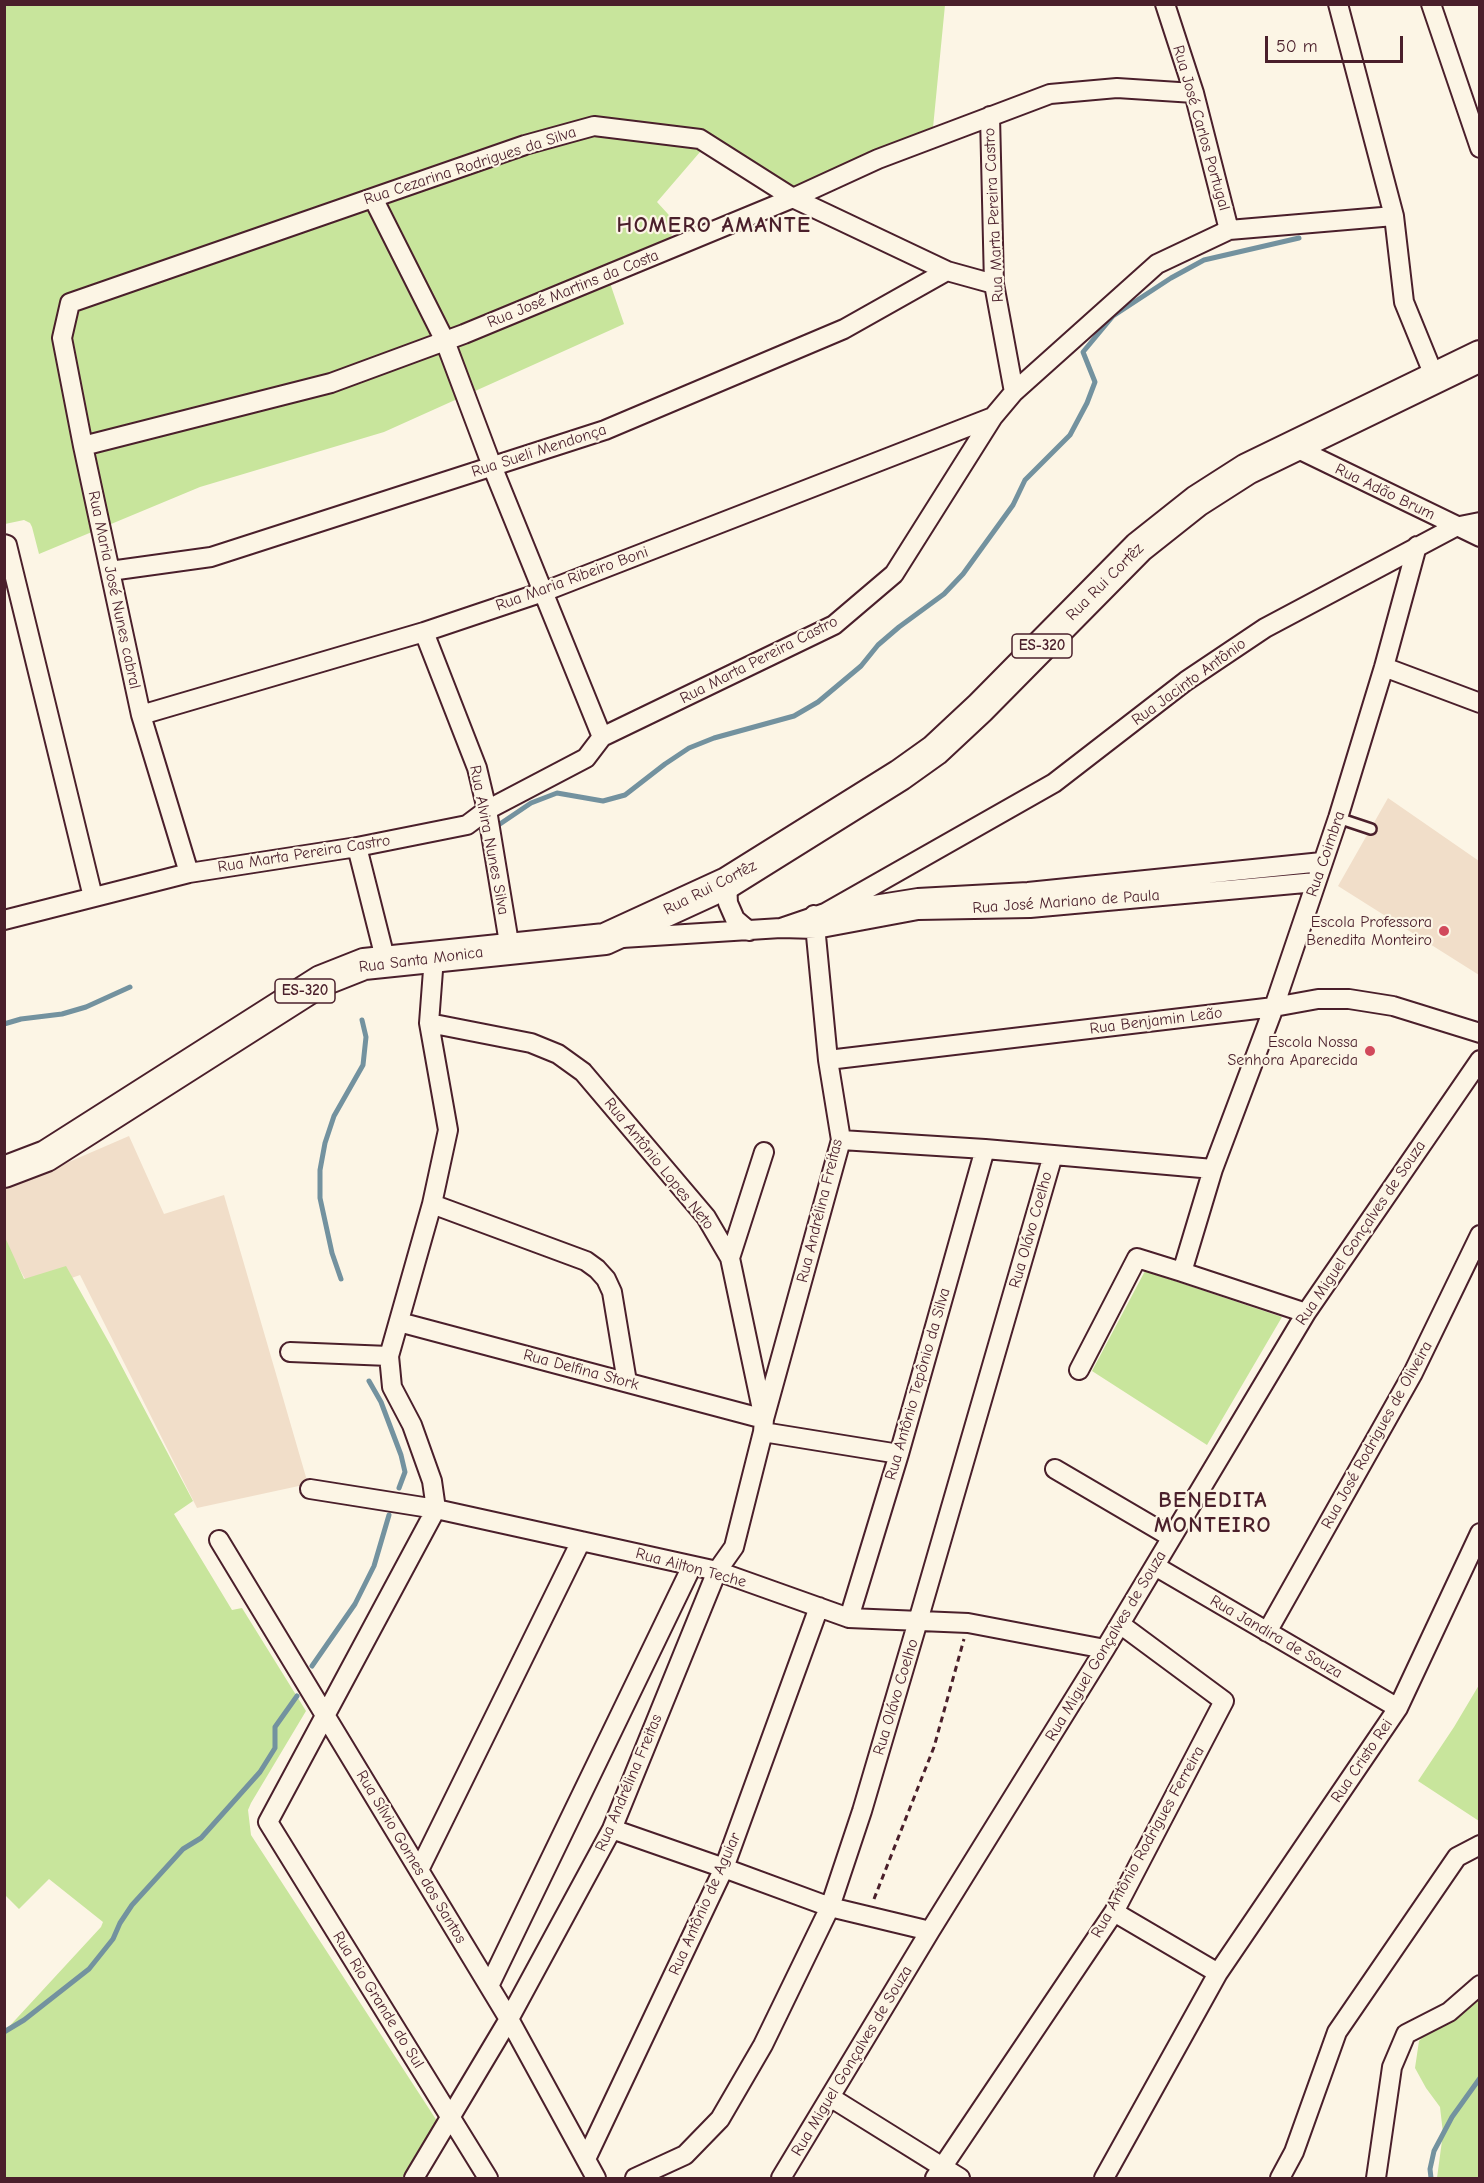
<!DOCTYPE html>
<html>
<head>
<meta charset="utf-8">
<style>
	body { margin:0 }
	#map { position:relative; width:1484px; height:2183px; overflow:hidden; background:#fcf5e5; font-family:"Comic Neue",sans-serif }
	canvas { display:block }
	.frame { position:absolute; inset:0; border:6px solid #4a1f2b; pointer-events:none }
	.scale { position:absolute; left:1265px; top:36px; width:138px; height:27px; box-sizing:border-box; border:3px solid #4a1f2b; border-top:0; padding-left:8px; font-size:18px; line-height:21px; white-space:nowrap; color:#4a1f2b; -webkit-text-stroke:4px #fcf5e5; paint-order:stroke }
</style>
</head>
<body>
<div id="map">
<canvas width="1484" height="2183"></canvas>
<div class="frame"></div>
<div class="scale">50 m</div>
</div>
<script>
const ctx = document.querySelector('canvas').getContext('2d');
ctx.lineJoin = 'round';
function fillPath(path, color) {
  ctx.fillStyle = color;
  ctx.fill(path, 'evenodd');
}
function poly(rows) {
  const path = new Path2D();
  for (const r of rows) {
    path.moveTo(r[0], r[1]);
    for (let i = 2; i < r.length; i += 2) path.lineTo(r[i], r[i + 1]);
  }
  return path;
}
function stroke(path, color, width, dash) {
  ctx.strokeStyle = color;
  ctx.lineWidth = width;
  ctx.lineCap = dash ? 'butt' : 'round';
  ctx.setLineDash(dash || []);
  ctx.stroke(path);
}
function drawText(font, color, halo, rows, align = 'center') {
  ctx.font = font + ' "Comic Neue",sans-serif';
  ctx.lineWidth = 4.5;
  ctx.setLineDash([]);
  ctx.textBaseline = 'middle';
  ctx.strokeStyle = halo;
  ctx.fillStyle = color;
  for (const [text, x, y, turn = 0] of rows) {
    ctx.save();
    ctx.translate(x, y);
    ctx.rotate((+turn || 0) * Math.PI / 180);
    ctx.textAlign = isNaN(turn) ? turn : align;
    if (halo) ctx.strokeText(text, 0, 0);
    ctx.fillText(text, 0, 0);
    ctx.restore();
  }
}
const built = poly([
	[1388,798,1479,861,1479,975,1338,886],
	[129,1136,164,1214,224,1195,308,1484,197,1508,80,1275,32,1292,5,1242,4,1190]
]);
const green = poly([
	[5,5,945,5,932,138,796,191,749,174,700,152,657,202,678,225,670,238,635,258,610,283,624,324,384,432,200,487,39,554,32,527,30,523,24,520,5,524],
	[4,1235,24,1279,66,1266,111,1346,193,1501,174,1514,232,1610,242,1608,306,1711,251,1803,248,1810,251,1835,437,2121,402,2178,5,2178,5,2031,101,1927,103,1922,49,1879,19,1909,5,1895],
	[1145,1271,1282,1317,1207,1445,1092,1371],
	[1479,1685,1479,1821,1418,1781,1454,1727],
	[1479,1988,1479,2178,1437,2178,1443,2133,1440,2107,1426,2088,1415,2068,1419,2041,1440,2018]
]);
const stream = poly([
	[494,828,531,803,557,793,603,801,625,795,665,764,689,748,714,738,794,716,818,702,861,666,878,645,899,627,944,594,963,574,1013,505,1025,480,1070,435,1087,403,1095,382,1083,352,1113,316,1171,278,1204,260,1299,238],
	[4,1024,21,1019,62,1014,86,1007,130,987],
	[341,1279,332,1253,320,1198,320,1170,325,1143,334,1116,363,1065,366,1037,362,1020],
	[369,1381,381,1402,401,1455,405,1472,399,1488],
	[312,1666,355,1604,374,1566,389,1515],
	[4,2032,24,2020,89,1969,113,1939,120,1923,132,1905,183,1849,201,1838,260,1772,275,1748,275,1727,297,1696],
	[1431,2178,1430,2169,1434,2151,1452,2117,1480,2078]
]);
const path = poly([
	[874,1899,934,1747,964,1639]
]);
const lane = poly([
	[1338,818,1371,829]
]);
const street = poly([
	[1165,4,1194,93,1229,230,1394,216],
	[1338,4,1394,216,1404,302,1435,378],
	[1431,4,1480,148],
	[990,116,994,284,1014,392],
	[373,198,445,341,492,466,602,737],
	[83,446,331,383,464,334,793,198,878,159,1050,94,1117,88,1194,93],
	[1292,446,1480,537],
	[4,544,7,545,93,897],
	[110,571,211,557,605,430,844,329,947,271],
	[424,632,477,768,487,810,510,949],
	[1384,667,1480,703],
	[141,715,424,632,543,592,993,417],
	[357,847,386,962],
	[189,873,141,715,83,446,62,338,70,303,525,145,594,126,700,139,793,198,947,271,994,284],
	[727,883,728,903,735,919,749,931],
	[837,911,918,898,1028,892,1322,862],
	[4,920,189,873,357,847,467,825,487,810,586,758,602,737,834,625,894,574,993,417,1014,392,1157,264,1229,230],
	[781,928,825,913,1054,783,1186,681,1265,628,1455,527,1480,522],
	[622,938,781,928,816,929,918,910,1030,908,1316,882],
	[434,957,429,1023,448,1130,432,1204,389,1356,392,1387,412,1425,432,1481,436,1509,268,1822,488,2178],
	[828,1060,1274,1007,1318,999,1349,999,1393,1006,1480,1033],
	[841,1140,985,1149,1213,1169],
	[432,1204,586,1261,597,1269,606,1279,612,1292,627,1382],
	[730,1258,764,1152],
	[1306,1313,1182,1272,1213,1169,1274,1007,1338,818,1384,667,1417,546],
	[399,1322,764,1419,730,1258,706,1217,583,1072,558,1054,531,1043,429,1023],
	[290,1352,389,1356],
	[1079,1370,1137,1258,1182,1272],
	[763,1432,899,1454],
	[1055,1469,1171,1537],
	[310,1489,436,1509,717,1571,849,1618,968,1623,1105,1649],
	[219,1540,509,2019,596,2178],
	[1155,1566,1398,1708],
	[849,1618,899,1454,985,1149],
	[1267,1632,1413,1373,1480,1235],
	[612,1829,724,1868,830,1907,930,1931],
	[419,1870,581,1541],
	[1114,1912,1218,1973],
	[489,1986,692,1566],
	[830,2097,960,2178],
	[586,2159,724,1868,819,1607],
	[414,2178,509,2019,612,1829,717,1571,734,1547,763,1432,764,1419,841,1140,828,1060,814,915],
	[635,2178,685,2155,720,2119,763,2045,830,1907,862,1811,918,1621,1053,1155],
	[781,2178,930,1931,1105,1649,1306,1313,1480,1060],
	[935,2178,1114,1912,1224,1701,1120,1624],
	[1104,2178,1218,1973,1398,1708,1480,1533],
	[1280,2178,1294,2152,1337,2032,1457,1857,1480,1845],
	[1376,2178,1392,2067,1406,2034,1449,2012,1480,1985]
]);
const primary = poly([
	[4,1172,46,1156,321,981,364,964,605,939,727,883,900,775,935,750,980,708,1139,547,1197,501,1247,469,1480,356]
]);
const markers = [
	[1444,931,6,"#d1495b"],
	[1370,1051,6,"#d1495b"]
];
const shields = [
	[1042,646,60],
	[305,991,60]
];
const shieldNames = [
	["ES-320",1042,646],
	["ES-320",305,991]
];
const streetNames = [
	["Rua José Carlos Portugal",1201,128,74],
	["Rua Cezarina Rodrigues da Silva",470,166,-18],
	["Rua Marta Pereira Castro",994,215,-93],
	["Rua José Martins da Costa",573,289,-22],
	["Rua Sueli Mendonça",539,451,-18],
	["Rua Adão Brum",1385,492,26],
	["Rua Maria Ribeiro Boni",572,579,-20],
	["Rua Rui Cortêz",1105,582,-45],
	["Rua Maria José Nunes cabral",114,590,78],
	["Rua Marta Pereira Castro",759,660,-27],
	["Rua Jacinto Antônio",1189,682,-36],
	["Rua Alvira Nunes Silva",489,840,79],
	["Rua Marta Pereira Castro",304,854,-9],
	["Rua Coimbra",1326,854,-71],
	["Rua Rui Cortêz",710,888,-27],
	["Rua José Mariano de Paula",1066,902,-4],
	["Rua Santa Monica",421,960,-7],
	["Rua Benjamin Leão",1156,1021,-7],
	["Rua Antônio Lopes Neto",659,1164,51],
	["Rua Andrélina Freitas",820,1211,-76],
	["Rua Olávo Coelho",1031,1230,-74],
	["Rua Miguel Gonçalves de Souza",1361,1233,-56],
	["Rua Delfina Stork",581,1370,15],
	["Rua Antônio Tepônio da Silva",918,1384,-74],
	["Rua José Rodrigues de Oliveira",1377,1435,-61],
	["Rua Ailton Teche",691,1568,15],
	["Rua Jandira de Souza",1276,1637,30],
	["Rua Miguel Gonçalves de Souza",1106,1646,-59],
	["Rua Olávo Coelho",896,1697,-73],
	["Rua Cristo Rei",1362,1761,-56],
	["Rua Andrélina Freitas",629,1783,-67],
	["Rua Antônio Rodrigues Ferreira",1148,1842,-61],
	["Rua Sílvio Gomes dos Santos",411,1857,59],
	["Rua Antônio de Aguiar",705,1904,-66],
	["Rua Rio Grande do Sul",378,2000,58],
	["Rua Miguel Gonçalves de Souza",852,2061,-59]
];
const poiNames = [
	["Escola Professora",1432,922],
	["Benedita Monteiro",1432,940],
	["Escola Nossa",1358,1042],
	["Senhora Aparecida",1358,1060]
];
const districtNames = [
	["HOMERO AMANTE",714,226],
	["BENEDITA",1213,1501],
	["MONTEIRO",1213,1526]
];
fillPath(built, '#f1dec9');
fillPath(green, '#c8e59c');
stroke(stream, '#73929f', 5);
stroke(lane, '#4a1f2b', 14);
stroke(street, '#4a1f2b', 22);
stroke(primary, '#4a1f2b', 34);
stroke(path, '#4a1f2b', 3, [6, 4.5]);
stroke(lane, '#fcf5e5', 9);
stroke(street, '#fcf5e5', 18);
stroke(primary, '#fcf5e5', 30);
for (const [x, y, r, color] of markers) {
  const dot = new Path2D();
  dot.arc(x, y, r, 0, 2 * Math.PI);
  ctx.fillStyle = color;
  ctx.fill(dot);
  stroke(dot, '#fcf5e5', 2);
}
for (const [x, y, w] of shields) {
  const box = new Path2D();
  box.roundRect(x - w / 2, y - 12, w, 24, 4.5);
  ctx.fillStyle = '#fcf5e5';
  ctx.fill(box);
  stroke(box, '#4a1f2b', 1.5);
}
drawText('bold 15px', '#4a1f2b', null, shieldNames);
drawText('16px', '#4a1f2b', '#fcf5e5', streetNames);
drawText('16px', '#4a1f2b', '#fcf5e5', poiNames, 'right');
ctx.letterSpacing = '1.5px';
drawText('bold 22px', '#4a1f2b', '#fcf5e5', districtNames);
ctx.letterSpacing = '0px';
</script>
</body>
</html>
